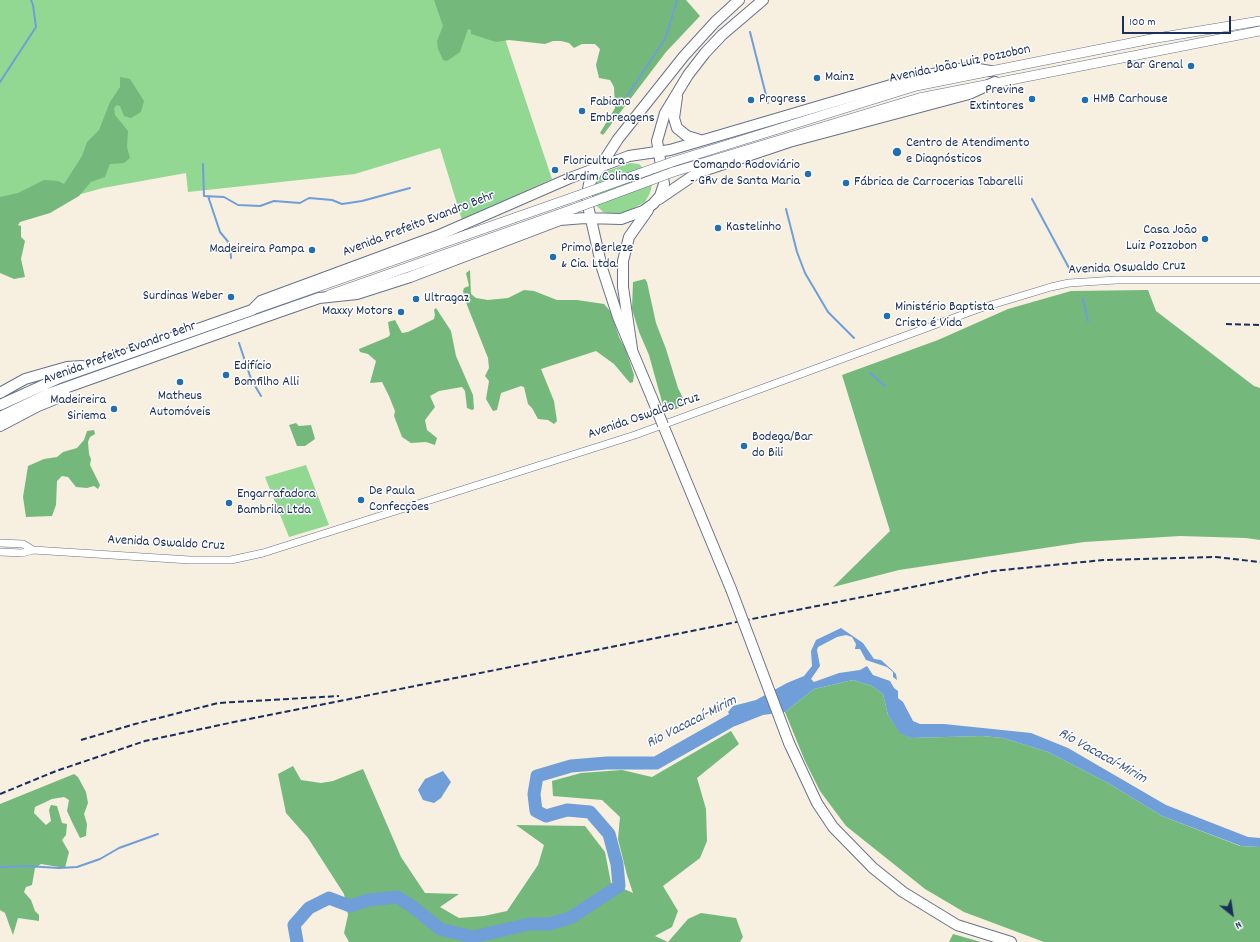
<!DOCTYPE html>
<html>
<head>
<meta charset="utf-8">
<style>
	body { margin:0 }
	#map { position:relative; width:1260px; height:942px; overflow:hidden; background:#f7efe0; font-family:Dekko,sans-serif }
	canvas { display:block }
	.north { position:absolute; left:1212px; top:894px; width:40px; height:40px; -webkit-text-stroke:3px #fff; paint-order:stroke; rotate:150deg; font-size:11px; font-weight:700; line-height:16px; text-align:center; color:#1b2f5e }
	.north::after { content:''; display:block; margin:auto; width:14px; height:18px; background:#1b2f5e; clip-path:polygon(50% 0,100% 100%,50% 72%,0 100%) }
	.scale { position:absolute; left:1122px; top:16px; width:109px; height:18px; box-sizing:border-box; border:2px solid #1b2f5e; border-top:0; padding-left:5px; font-size:12px; line-height:14px; white-space:nowrap; color:#1b2f5e; -webkit-text-stroke:3px #fff; paint-order:stroke }
</style>
</head>
<body>
<div id="map">
<canvas width="1260" height="942"></canvas>
<div class="north">N</div>
<div class="scale">100 m</div>
</div>
<script>
const ctx = document.querySelector('canvas').getContext('2d');
ctx.lineJoin = 'round';
function fillPath(path, color) {
  ctx.fillStyle = color;
  ctx.fill(path, 'evenodd');
}
function poly(rows) {
  const path = new Path2D();
  for (const r of rows) {
    path.moveTo(r[0], r[1]);
    for (let i = 2; i < r.length; i += 2) path.lineTo(r[i], r[i + 1]);
  }
  return path;
}
function stroke(path, color, width, dash) {
  ctx.strokeStyle = color;
  ctx.lineWidth = width;
  ctx.lineCap = dash ? 'butt' : 'round';
  ctx.setLineDash(dash || []);
  ctx.stroke(path);
}
function drawText(font, color, halo, rows, align = 'center') {
  ctx.font = font + ' Dekko,sans-serif';
  ctx.lineWidth = 3;
  ctx.setLineDash([]);
  ctx.textBaseline = 'middle';
  ctx.strokeStyle = halo;
  ctx.fillStyle = color;
  for (const [text, x, y, turn = 0] of rows) {
    ctx.save();
    ctx.translate(x, y);
    ctx.rotate((+turn || 0) * Math.PI / 180);
    ctx.textAlign = isNaN(turn) ? turn : align;
    if (halo) ctx.strokeText(text, 0, 0);
    ctx.fillText(text, 0, 0);
    ctx.restore();
  }
}
const green = poly([
	[0,0,492,0,552,179,462,220,440,148,355,174,188,192,186,173,103,188,41,205,0,222],
	[630,163,639,164,646,171,650,178,652,185,650,193,645,202,626,212,612,214,603,212,595,204,591,196,592,187,597,179,607,171],
	[306,465,329,525,289,537,265,477]
]);
const forest = poly([
	[434,0,686,0,700,16,666,52,603,135,600,133,615,108,614,87,610,80,599,78,596,65,600,49,595,44,582,44,574,48,569,43,561,41,553,41,545,44,509,40,496,42,471,34,471,30,468,29,460,52,447,61,443,60,438,49,437,41,443,26],
	[120,77,130,79,144,101,141,112,131,118,124,116,120,106,117,105,114,108,115,115,128,131,127,147,130,158,124,163,110,164,105,177,91,182,79,196,50,213,20,222,18,225,21,226,21,237,25,241,21,259,25,277,14,279,0,273,0,197,18,193,44,180,58,181,64,184,82,156,87,142,99,130,110,102,120,87],
	[470,270,471,294,476,298,488,300,508,298,524,290,534,291,557,300,577,300,604,304,611,312,619,337,626,350,634,375,633,382,630,383,614,364,596,351,541,369,554,401,557,421,554,424,548,420,538,419,532,408,528,404,524,387,521,386,501,393,497,410,493,411,486,399,489,381,485,376,489,368,488,358,467,305,463,291,464,288,469,286,466,273],
	[645,279,647,282,656,323,666,349,678,388,685,402,684,406,673,410,665,409,662,402,649,355,639,332,632,309,633,282],
	[1148,290,1156,311,1254,386,1260,388,1260,540,1246,538,1180,536,1084,542,899,570,833,587,890,531,842,375,938,340,1008,309,1071,291],
	[436,308,451,331,456,356,473,395,474,409,472,410,467,408,465,391,462,387,439,391,430,396,435,407,425,420,427,430,437,438,435,445,426,442,411,443,402,437,394,416,395,411,389,396,382,382,370,383,376,361,368,354,360,352,359,349,388,337,390,335,388,322,395,320,402,333,408,332,434,319,435,315,434,310],
	[296,423,299,426,311,425,315,439,305,446,297,446,289,425],
	[94,430,95,434,90,437,88,442,89,454,91,459,90,465,100,485,98,489,94,486,87,488,76,487,68,477,62,476,57,481,56,505,52,516,26,517,23,497,28,466,44,459,57,457,63,452,77,448,84,440,87,431],
	[853,680,872,686,883,694,888,715,900,732,911,738,982,736,1003,738,1048,752,1108,783,1162,816,1240,846,1260,847,1260,942,1044,942,964,912,925,889,846,826,820,791,805,761,785,712,814,689],
	[731,731,739,744,697,778,706,809,707,841,700,858,663,886,678,911,672,927,655,936,668,942,688,919,701,913,736,918,743,937,740,942,349,942,344,933,348,915,344,894,308,838,286,813,278,774,293,766,301,780,321,783,333,781,363,769,401,857,425,893,459,894,440,907,459,918,484,916,507,911,538,865,544,845,516,825,585,826,605,852,611,883,633,893,627,875,618,839,620,817,602,800,553,796,552,781,581,773,622,770,652,777],
	[74,774,78,777,86,792,88,803,84,814,87,824,86,836,80,838,72,822,67,811,69,800,64,797,52,799,35,807,34,813,46,825,51,821,49,810,51,805,57,806,62,823,67,824,66,835,62,840,69,852,65,868,41,864,35,868,32,885,26,887,24,892,31,900,35,911,39,915,39,921,18,918,13,935,5,913,0,910,0,804],
	[953,934,981,942,949,942]
]);
const water = poly([
	[841,628,863,643,874,659,881,660,891,669,896,674,897,680,893,677,893,672,887,667,866,660,860,649,855,649,856,644,852,637,846,635,837,637,818,647,817,650,820,666,811,679,814,682,839,673,860,670,867,666,873,675,890,681,894,688,898,691,898,698,903,702,913,721,920,724,944,724,1031,733,1068,748,1166,805,1248,837,1260,838,1260,847,1241,846,1162,816,1108,783,1048,752,1003,738,982,736,911,738,900,733,888,715,883,694,872,686,853,680,814,689,785,712,763,715,735,726,728,712,733,706,756,700,787,683,804,676,812,666,811,651,816,640],
	[443,771,451,782,441,798,434,803,423,800,418,790,425,779]
]);
const stream = poly([
	[750,32,768,103],
	[0,82,36,27,33,5,31,0],
	[627,96,665,39,677,0],
	[203,164,204,196,224,197,238,205,260,206,274,201,300,203,309,198,332,200,342,204,362,201,410,188],
	[208,196,220,232,230,244,231,258],
	[1032,199,1069,268],
	[786,209,797,252,805,273,828,312,854,338],
	[1083,299,1088,321],
	[239,343,251,379,261,396],
	[870,373,885,386],
	[0,867,26,866,59,868,77,867,100,859,119,848,158,834]
]);
const river = poly([
	[297,942,294,925,309,908,329,898,350,906,369,900,397,897,413,907,440,929,473,937,529,924,549,924,570,918,619,886,617,864,609,834,590,812,567,810,546,816,536,811,534,794,537,776,571,766,607,763,656,763,732,720,749,713]
]);
const tertiary = poly([
	[0,543,23,544,33,550],
	[0,552,22,553,33,550,190,560,231,560,263,553,635,435,978,309,1051,287,1069,283,1116,280,1260,280]
]);
const primary = poly([
	[672,162,916,86,1151,39,1260,21],
	[673,172,919,98,1260,31],
	[329,295,576,208],
	[252,310,574,197]
]);
const trunk = poly([
	[677,97,674,118,677,128,687,136,700,140],
	[659,199,697,173,789,142,969,94,995,82],
	[632,349,623,287,623,261,629,237,648,210],
	[0,393,25,379,67,367,82,366],
	[652,398,618,317,602,268,588,206,587,195,589,184,618,139,684,56,715,22,739,0],
	[0,405,59,378,252,310,261,301,437,236,570,178,629,156,670,150,918,77,958,69,973,68,990,71],
	[0,417,48,394,259,319,319,298,357,294,410,277,560,220,585,218,621,219,643,211,653,204,660,196,664,184,657,141,665,113,688,75,705,53,722,35,763,0],
	[663,425,731,589],
	[0,426,38,406,65,395],
	[789,743,817,803,833,827,873,868,903,892,957,925,1011,942]
]);
const rail = poly([
	[1226,324,1260,325],
	[81,740,135,724,218,703,339,696],
	[0,794,56,771,145,741,234,722,993,571,1103,560,1216,557,1260,562]
]);
const primaryBridge = poly([
	[574,197,672,162],
	[576,208,673,172]
]);
const trunkBridge = poly([
	[652,398,663,425],
	[731,589,789,743]
]);
const markers = [
	[1191,66,4,"#1f6fb2"],
	[817,78,4,"#1f6fb2"],
	[1032,99,4,"#1f6fb2"],
	[751,100,4,"#1f6fb2"],
	[1085,100,4,"#1f6fb2"],
	[582,111,4,"#1f6fb2"],
	[897,152,5,"#1f6fb2"],
	[555,170,4,"#1f6fb2"],
	[808,174,4,"#1f6fb2"],
	[846,183,4,"#1f6fb2"],
	[718,228,4,"#1f6fb2"],
	[1205,239,4,"#1f6fb2"],
	[312,250,4,"#1f6fb2"],
	[553,257,4,"#1f6fb2"],
	[231,297,4,"#1f6fb2"],
	[416,299,4,"#1f6fb2"],
	[401,312,4,"#1f6fb2"],
	[887,316,4,"#1f6fb2"],
	[226,375,4,"#1f6fb2"],
	[180,382,4,"#1f6fb2"],
	[114,409,4,"#1f6fb2"],
	[744,446,4,"#1f6fb2"],
	[361,500,4,"#1f6fb2"],
	[229,503,4,"#1f6fb2"]
];
const streetNames = [
	["Avenida João Luiz Pozzobon",960,65,-12],
	["Avenida Prefeito Evandro Behr",419,225,-21],
	["Avenida Oswaldo Cruz",1127,269,-2],
	["Avenida Prefeito Evandro Behr",120,354,-20],
	["Avenida Oswaldo Cruz",644,417,-19],
	["Avenida Oswaldo Cruz",166,544,3]
];
const poiNames = [
	["Bar Grenal",1183,66,"right"],
	["Mainz",825,78],
	["Previne",1024,91,"right"],
	["Extintores",1024,107,"right"],
	["Progress",759,100],
	["HMB Carhouse",1093,100],
	["Fabiano",590,103],
	["Embreagens",590,119],
	["Centro de Atendimento",906,144],
	["e Diagnósticos",906,160],
	["Floricultura",563,162],
	["Jardim Colinas",563,178],
	["Comando Rodoviário",800,166,"right"],
	["- GRv de Santa Maria",800,182,"right"],
	["Fábrica de Carrocerias Tabarelli",854,183],
	["Kastelinho",726,228],
	["Casa João",1197,231,"right"],
	["Luiz Pozzobon",1197,247,"right"],
	["Primo Berleze",561,249],
	["& Cia. Ltda.",561,265],
	["Madeireira Pampa",304,250,"right"],
	["Surdinas Weber",223,297,"right"],
	["Ultragaz",424,299],
	["Ministério Baptista",895,308],
	["Cristo é Vida",895,324],
	["Maxxy Motors",393,312,"right"],
	["Edifício",234,367],
	["Bomfilho Alli",234,383],
	["Matheus",180,397,"center"],
	["Automóveis",180,413,"center"],
	["Madeireira",106,401,"right"],
	["Siriema",106,417,"right"],
	["Bodega/Bar",752,438],
	["do Bili",752,454],
	["De Paula",369,492],
	["Confecções",369,508],
	["Engarrafadora",237,495],
	["Bambrila Ltda",237,511]
];
const waterNames = [
	["Rio Vacacaí-Mirim",692,723,-27],
	["Rio Vacacaí-Mirim",1102,757,29]
];
fillPath(green, '#92d892');
fillPath(forest, '#75b87c');
fillPath(water, '#6f9ed8');
stroke(stream, '#6f9ed8', 2);
stroke(river, '#6f9ed8', 13);
stroke(tertiary, '#68728c', 8);
stroke(primary, '#68728c', 10);
stroke(trunk, '#68728c', 12);
stroke(tertiary, '#fff', 7);
stroke(primary, '#fff', 9);
stroke(trunk, '#fff', 10);
stroke(rail, '#1b2f5e', 2, [6, 3]);
stroke(primaryBridge, '#68728c', 10, []);
stroke(trunkBridge, '#68728c', 12, []);
stroke(primaryBridge, '#fff', 9);
stroke(trunkBridge, '#fff', 10);
for (const [x, y, r, color] of markers) {
  const dot = new Path2D();
  dot.arc(x, y, r, 0, 2 * Math.PI);
  ctx.fillStyle = color;
  ctx.fill(dot);
  stroke(dot, '#fff', 1.5);
}
drawText('14px', '#1b2f5e', '#fff', streetNames);
drawText('14px', '#1b2f5e', '#fff', poiNames, 'left');
drawText('italic 15px', '#3d5b8f', '#fff', waterNames);
</script>
</body>
</html>
